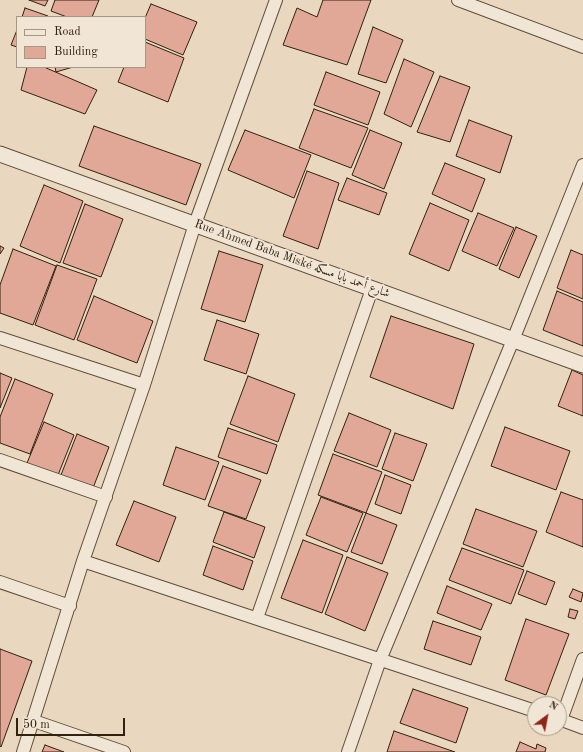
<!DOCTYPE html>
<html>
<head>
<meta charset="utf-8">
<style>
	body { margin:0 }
	#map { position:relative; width:583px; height:752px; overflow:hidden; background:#e9d7bf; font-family:"Old Standard TT",serif }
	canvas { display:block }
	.legend { position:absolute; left:16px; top:16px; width:130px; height:52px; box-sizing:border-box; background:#f1e5d5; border:1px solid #a49786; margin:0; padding:5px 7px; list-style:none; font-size:12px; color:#31210f }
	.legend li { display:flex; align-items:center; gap:8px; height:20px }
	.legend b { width:20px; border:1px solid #a49786 }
	.north { position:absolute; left:527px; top:696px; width:40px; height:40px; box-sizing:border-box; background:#f1e5d5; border:1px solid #a49786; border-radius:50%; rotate:32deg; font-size:11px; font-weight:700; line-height:16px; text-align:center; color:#31210f }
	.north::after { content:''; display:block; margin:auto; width:14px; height:18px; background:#8f2418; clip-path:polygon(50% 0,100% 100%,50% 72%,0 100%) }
	.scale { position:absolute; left:16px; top:718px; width:109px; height:18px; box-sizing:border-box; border:2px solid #31210f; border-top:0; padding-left:5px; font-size:12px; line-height:14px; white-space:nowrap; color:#31210f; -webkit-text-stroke:3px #f1e5d5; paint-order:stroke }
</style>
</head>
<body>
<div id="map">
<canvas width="583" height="752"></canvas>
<ul class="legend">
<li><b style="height:5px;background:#f1e5d5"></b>Road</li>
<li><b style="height:11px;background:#e1a898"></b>Building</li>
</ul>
<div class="north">N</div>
<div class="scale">50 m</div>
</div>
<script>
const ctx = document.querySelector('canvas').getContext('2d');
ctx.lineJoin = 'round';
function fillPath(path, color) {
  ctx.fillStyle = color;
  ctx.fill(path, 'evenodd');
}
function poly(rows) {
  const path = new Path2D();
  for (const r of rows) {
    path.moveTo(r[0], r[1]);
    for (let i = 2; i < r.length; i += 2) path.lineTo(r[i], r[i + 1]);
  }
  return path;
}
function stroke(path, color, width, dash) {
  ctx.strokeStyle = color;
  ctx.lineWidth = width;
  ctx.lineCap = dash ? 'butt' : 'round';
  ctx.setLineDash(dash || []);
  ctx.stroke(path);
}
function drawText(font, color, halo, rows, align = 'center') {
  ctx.font = font + ' "Old Standard TT",Amiri,serif';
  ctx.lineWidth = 4;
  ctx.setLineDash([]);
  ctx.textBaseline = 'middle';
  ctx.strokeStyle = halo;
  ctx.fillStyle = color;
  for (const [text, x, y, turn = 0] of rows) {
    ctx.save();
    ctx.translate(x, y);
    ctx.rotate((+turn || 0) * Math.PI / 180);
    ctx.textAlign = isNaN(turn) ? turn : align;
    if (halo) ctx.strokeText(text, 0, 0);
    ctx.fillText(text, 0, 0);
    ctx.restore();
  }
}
const building = poly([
	[29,0,48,0,45,6,29,0],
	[55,0,99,0,92,17,67,17,51,11,55,0],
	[323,0,371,0,347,65,283,45,297,8,317,17,323,0],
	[151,4,197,22,183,55,145,39,145,18,151,4],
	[25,8,48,16,48,17,22,17,25,8],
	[373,27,403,40,386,83,358,74,373,27],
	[17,30,17,47,11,45,17,30],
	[145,42,184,58,168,102,118,82,124,67,145,67,145,42],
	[404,59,434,72,411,127,384,114,404,59],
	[27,67,44,67,97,90,85,114,21,90,27,67],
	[55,67,73,67,56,72,55,67],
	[326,72,380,92,368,125,314,105,326,72],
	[440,76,470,87,450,142,417,132,440,76],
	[314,109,368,128,351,168,299,148,314,109],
	[469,120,512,136,500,173,456,156,469,120],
	[94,126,201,164,186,205,79,166,94,126],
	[245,130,311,155,294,198,228,170,245,130],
	[370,130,402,143,384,189,352,175,370,130],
	[445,163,485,179,472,212,432,194,445,163],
	[307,171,339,183,318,249,283,236,307,171],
	[347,178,387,193,379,215,338,200,347,178],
	[44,185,83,201,60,263,20,246,44,185],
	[430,203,469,220,449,271,409,254,430,203],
	[85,204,123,219,101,277,63,263,85,204],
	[478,213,514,228,497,266,462,251,478,213],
	[516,227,537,236,519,278,499,269,516,227],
	[0,246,4,248,0,254,0,246],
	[13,249,56,266,33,325,0,313,0,285,13,249],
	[571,250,583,255,583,299,557,288,571,250],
	[219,251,263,265,245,322,201,309,219,251],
	[57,265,97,279,74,340,35,325,57,265],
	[557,291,583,302,583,346,543,330,557,291],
	[94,296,153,321,137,363,77,340,94,296],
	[391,316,474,344,453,409,370,377,391,316],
	[217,320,259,334,246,374,204,360,217,320],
	[572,370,583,375,583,416,558,406,572,370],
	[0,373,12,378,0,408,0,373],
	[248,376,295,394,278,442,230,424,248,376],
	[15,379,53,394,30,454,0,443,0,417,15,379],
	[349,413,391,430,377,467,334,451,349,413],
	[44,422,74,435,58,475,27,463,44,422],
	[505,427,570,451,556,490,491,466,505,427],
	[228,428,277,445,267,474,218,457,228,428],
	[395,433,427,444,413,481,382,469,395,433],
	[77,434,109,447,93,488,61,475,77,434],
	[176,447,219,462,205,500,163,485,176,447],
	[333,454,382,472,366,513,318,495,333,454],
	[223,466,261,480,246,519,208,506,223,466],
	[385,475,411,485,401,514,375,504,385,475],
	[561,492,583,500,583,547,546,532,561,492],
	[321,497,363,513,347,552,306,535,321,497],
	[134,501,176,517,159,562,116,545,134,501],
	[476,509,537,531,523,567,463,544,476,509],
	[224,512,265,527,254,558,213,542,224,512],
	[366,513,397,525,382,564,351,552,366,513],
	[303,540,343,555,322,613,281,598,303,540],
	[213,546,253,561,243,590,203,575,213,546],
	[462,548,524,570,511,604,449,580,462,548],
	[347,557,388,573,365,631,325,614,347,557],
	[527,571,555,582,546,605,518,594,527,571],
	[447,586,492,604,481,630,437,613,447,586],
	[573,589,583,593,581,602,569,597,573,589],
	[570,609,578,611,575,619,568,617,570,609],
	[526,619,569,634,546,695,505,680,526,619],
	[433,621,481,637,471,665,424,649,433,621],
	[0,649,32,661,1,747,0,746,0,649],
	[413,689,468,708,456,743,400,723,413,689],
	[394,731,455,752,387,752,394,731],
	[520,742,536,749,537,744,546,748,545,752,516,752,520,742],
	[45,745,64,752,42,752,45,745]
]);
const minor = poly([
	[458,0,583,47],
	[0,338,144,385],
	[0,460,106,497],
	[83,561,535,711],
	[0,582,70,606],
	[257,618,372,289],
	[559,719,583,728],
	[561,720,583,659],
	[34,721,124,752],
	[23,752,83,561,144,385,195,224,276,0],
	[348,752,380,660,513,340,583,165]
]);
const tertiary = poly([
	[0,154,583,365]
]);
const streetNames = [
	["Rue Ahmed Baba Miské شارع أحمد بابا مسكه",292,259,20]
];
fillPath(building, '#e1a898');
stroke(building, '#31210f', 1);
stroke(minor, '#5f4e3b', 14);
stroke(tertiary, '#5f4e3b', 17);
stroke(minor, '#f1e5d5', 12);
stroke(tertiary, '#f1e5d5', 15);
drawText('12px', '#31210f', '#f1e5d5', streetNames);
</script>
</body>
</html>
